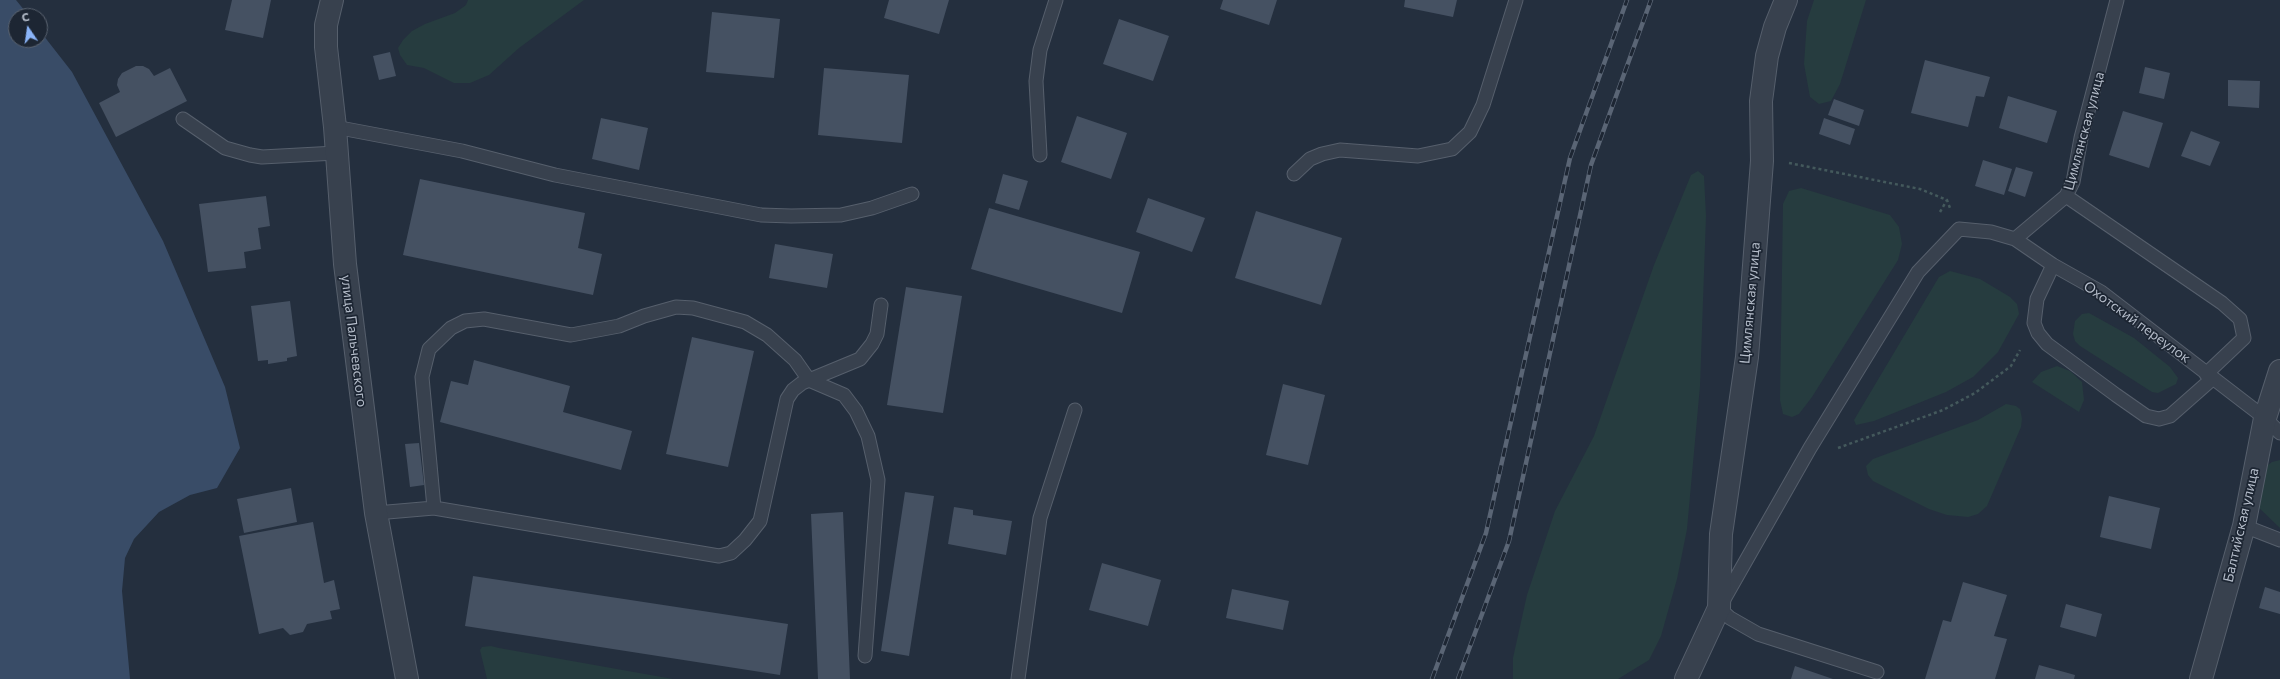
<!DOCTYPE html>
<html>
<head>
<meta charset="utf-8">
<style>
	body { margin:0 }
	#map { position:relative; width:2280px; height:679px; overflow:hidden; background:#242f3e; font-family:Commissioner,sans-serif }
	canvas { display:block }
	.north { position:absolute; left:8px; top:8px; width:40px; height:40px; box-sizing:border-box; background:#1d2633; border:1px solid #59626f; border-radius:50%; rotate:347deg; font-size:11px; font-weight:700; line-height:16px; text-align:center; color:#b4bcc9 }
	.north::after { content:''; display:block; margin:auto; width:14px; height:18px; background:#8ab4f8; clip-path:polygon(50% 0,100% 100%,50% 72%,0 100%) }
</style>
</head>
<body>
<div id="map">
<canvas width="2280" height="679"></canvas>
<div class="north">С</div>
</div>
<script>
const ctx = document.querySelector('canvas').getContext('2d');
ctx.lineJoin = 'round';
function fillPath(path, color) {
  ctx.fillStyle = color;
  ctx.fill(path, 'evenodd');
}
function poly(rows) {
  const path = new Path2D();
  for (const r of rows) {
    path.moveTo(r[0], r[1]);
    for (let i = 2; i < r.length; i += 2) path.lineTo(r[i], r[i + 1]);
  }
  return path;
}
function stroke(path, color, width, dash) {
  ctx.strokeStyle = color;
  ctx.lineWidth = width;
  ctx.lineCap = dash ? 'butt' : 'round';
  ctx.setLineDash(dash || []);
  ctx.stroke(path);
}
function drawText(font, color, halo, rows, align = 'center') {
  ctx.font = font + ' Commissioner,sans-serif';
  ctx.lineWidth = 3.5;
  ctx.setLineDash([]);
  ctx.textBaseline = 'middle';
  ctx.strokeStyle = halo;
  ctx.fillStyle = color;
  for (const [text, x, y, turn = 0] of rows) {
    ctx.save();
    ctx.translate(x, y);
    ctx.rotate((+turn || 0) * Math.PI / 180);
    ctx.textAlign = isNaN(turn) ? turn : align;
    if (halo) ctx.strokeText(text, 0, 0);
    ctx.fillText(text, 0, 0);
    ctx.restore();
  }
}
const green = poly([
	[468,0,584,0,519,48,489,75,470,83,454,83,424,68,407,65,400,55,398,48,403,40,412,31,425,24,455,13,466,5],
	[1814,0,1866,0,1840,84,1831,101,1819,104,1810,97,1804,64,1807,21],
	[1698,171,1704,176,1706,216,1700,386,1687,529,1677,579,1661,636,1649,660,1618,679,1513,679,1513,658,1527,595,1555,511,1594,436,1654,265,1691,175],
	[1801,188,1890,215,1899,227,1902,244,1898,260,1812,397,1799,414,1792,417,1783,414,1780,400,1783,204,1789,191],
	[1950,271,1980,279,2010,297,2017,304,2019,314,1998,352,1973,377,1946,392,1874,421,1856,425,1854,420,1936,282,1939,277],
	[2089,313,2134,338,2170,367,2178,378,2176,384,2158,393,2152,392,2080,346,2075,341,2073,334,2075,321,2082,314],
	[2057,366,2070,371,2082,382,2084,400,2079,412,2032,382,2041,372],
	[2006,404,2016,406,2020,409,2022,419,2021,427,1987,506,1978,514,1968,517,1947,515,1929,509,1873,481,1868,475,1866,466,1873,459,1978,420],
	[2280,460,2280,528,2257,506,2261,470,2272,462],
	[491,646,499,648,673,679,487,679,480,650,482,647]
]);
const water = poly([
	[0,0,16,0,29,16,16,16,16,40,40,40,40,31,72,72,163,241,225,387,240,448,217,488,190,495,159,512,134,539,125,558,122,591,130,679,0,679]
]);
const building = poly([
	[232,0,271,0,263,38,225,30],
	[889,0,949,0,939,34,884,18],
	[1223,0,1277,0,1269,25,1220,9],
	[1405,0,1457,0,1453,17,1404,7],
	[712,12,780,19,774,78,706,72],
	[1119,19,1169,36,1153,81,1103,64],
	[390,52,396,76,379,80,373,56],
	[1925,60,1990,77,1984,97,1976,96,1968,127,1911,113],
	[136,66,143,66,149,69,154,76,170,68,187,101,116,137,99,103,120,92,117,85,118,79,122,73],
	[2145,67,2170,73,2164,99,2139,93],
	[824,68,909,75,902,143,818,135],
	[2228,80,2260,81,2259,108,2228,106],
	[2008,96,2057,111,2047,143,1999,128],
	[1834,99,1864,110,1859,126,1828,115],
	[2123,111,2163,123,2149,168,2109,155],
	[1077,116,1127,133,1111,179,1061,162],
	[601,118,648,128,639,170,592,159],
	[1824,118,1855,129,1850,145,1819,134],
	[2191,131,2220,142,2210,166,2181,156],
	[1983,160,2012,169,2004,195,1975,186],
	[2016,167,2033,172,2025,197,2008,191],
	[1003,174,1028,181,1019,210,995,203],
	[420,179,585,213,578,248,602,254,593,295,403,255],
	[266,196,270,226,258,228,261,249,244,252,246,268,208,272,199,204],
	[1148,198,1205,218,1192,252,1136,232],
	[989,208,1140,252,1122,313,971,269],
	[1256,211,1342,238,1321,305,1235,278],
	[775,244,833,254,827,288,769,278],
	[906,287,962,296,943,413,887,405],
	[290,301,297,356,287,358,287,361,268,364,268,360,258,361,251,306],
	[692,337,754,351,728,467,666,454],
	[474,360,570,386,563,412,632,431,621,470,440,422,451,381,468,385],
	[1283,384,1325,395,1308,465,1266,455],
	[419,443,424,485,410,487,405,444],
	[291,488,297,522,244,533,237,499],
	[905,492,934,496,909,656,881,651],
	[2109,496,2160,508,2151,549,2100,537],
	[954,507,973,510,973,515,1012,521,1006,555,948,544],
	[843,512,850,679,818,679,811,514],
	[313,522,324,583,334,580,340,609,330,611,332,619,307,624,303,632,290,635,283,628,259,634,239,536],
	[1102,563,1161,580,1148,626,1089,610],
	[473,576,788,624,780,675,465,626],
	[1963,582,2007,595,1994,636,2007,639,1995,679,1925,679,1943,620,1951,622],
	[2265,587,2280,592,2280,614,2259,608],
	[1232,589,1289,601,1283,630,1226,618],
	[2066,604,2102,614,2096,637,2060,627],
	[2039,665,2075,675,2074,679,2035,679],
	[1795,666,1833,679,1791,679]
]);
const path = poly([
	[1789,163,1920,189,1947,200,1950,208],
	[1940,212,1947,200],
	[1838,448,1943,410,1975,393,2011,366,2020,350]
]);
const service = poly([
	[183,119,225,148,250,155,262,157,336,153],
	[335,127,462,151,555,175,761,215,791,216,841,215,872,208,912,194],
	[1040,155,1036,81,1040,50,1056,0],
	[1294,174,1310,159,1322,154,1340,150,1418,156,1452,149,1470,132,1483,105,1516,0],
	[2066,196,2222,303,2240,319,2244,338,2206,374],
	[2015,239,2066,196,2073,182,2081,138,2117,0],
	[2053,265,2037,299,2034,323,2038,333,2047,344,2116,395,2146,416,2159,419,2170,416,2212,379],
	[434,508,422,377,429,349,451,328,465,321,484,319,571,335,619,326,644,316,676,307,693,308,745,322,767,335,795,360,809,380,844,395,856,411,868,436,878,480,865,656],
	[376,513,434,508,719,556,731,553,745,540,760,521,787,399,793,390,802,383,860,359,872,344,877,334,881,305],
	[2244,526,2280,540],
	[1877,672,1758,634,1730,618,1719,608,1810,448,1918,272,1959,229,1991,232,2015,239,2053,265,2101,292,2265,418,2280,433],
	[1018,679,1040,518,1075,410]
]);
const minor = poly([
	[332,0,326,25,326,47,335,127,345,264,376,513,407,679],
	[1686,679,1719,608,1721,534,1747,357,1762,161,1761,101,1767,56,1775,27,1786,0],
	[2201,679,2244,526,2265,418,2280,371]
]);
const rail = poly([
	[1432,679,1486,533,1570,158,1627,0],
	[1458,679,1509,541,1591,165,1651,0]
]);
const streetNames = [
	["Цимлянская улица",2084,131,-75],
	["Цимлянская улица",1750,303,-85],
	["Охотский переулок",2137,322,36],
	["улица Пальчевского",354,341,83],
	["Балтийская улица",2241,525,-77]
];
fillPath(green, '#263c3f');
fillPath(water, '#394c67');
fillPath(building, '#455162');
stroke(service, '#565f6c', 15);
stroke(minor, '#565f6c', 24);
stroke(path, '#44595c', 2.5, [3, 3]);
stroke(service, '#38414e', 13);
stroke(minor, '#38414e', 22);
stroke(rail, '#5a6575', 4.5);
stroke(rail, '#1d2633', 3, [9]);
drawText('14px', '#b4bcc9', '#1d2633', streetNames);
</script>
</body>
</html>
